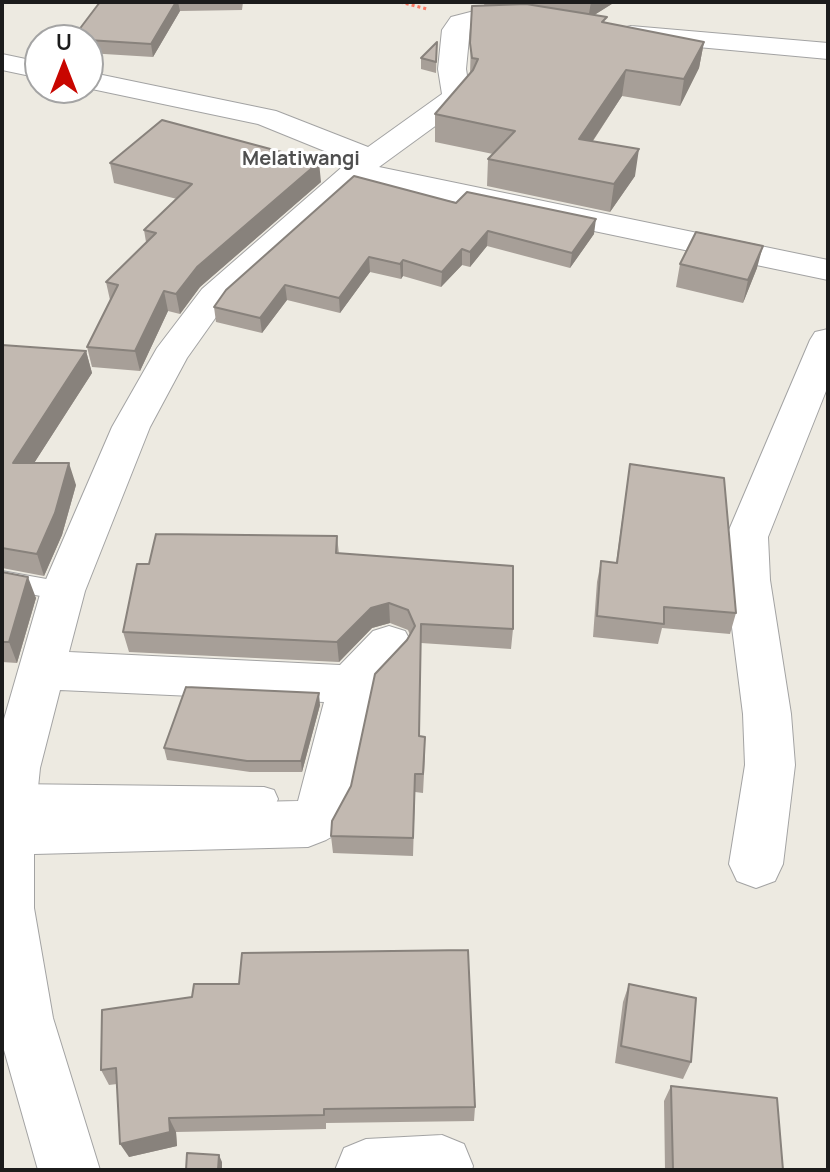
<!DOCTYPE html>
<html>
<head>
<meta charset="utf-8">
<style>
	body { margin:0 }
	#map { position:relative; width:830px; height:1172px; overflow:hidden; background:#edeae1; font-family:Manrope,sans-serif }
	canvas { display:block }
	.frame { position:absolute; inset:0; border:4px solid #1c1c1c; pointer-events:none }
	.north { position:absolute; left:24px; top:24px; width:80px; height:80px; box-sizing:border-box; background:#fff; border:2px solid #a4a4a4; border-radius:50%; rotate:0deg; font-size:22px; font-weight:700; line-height:32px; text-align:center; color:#1c1c1c }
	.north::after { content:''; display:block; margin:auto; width:28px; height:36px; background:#c80600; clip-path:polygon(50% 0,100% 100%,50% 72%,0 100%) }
</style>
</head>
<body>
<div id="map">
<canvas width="830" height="1172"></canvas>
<div class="frame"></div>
<div class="north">U</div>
</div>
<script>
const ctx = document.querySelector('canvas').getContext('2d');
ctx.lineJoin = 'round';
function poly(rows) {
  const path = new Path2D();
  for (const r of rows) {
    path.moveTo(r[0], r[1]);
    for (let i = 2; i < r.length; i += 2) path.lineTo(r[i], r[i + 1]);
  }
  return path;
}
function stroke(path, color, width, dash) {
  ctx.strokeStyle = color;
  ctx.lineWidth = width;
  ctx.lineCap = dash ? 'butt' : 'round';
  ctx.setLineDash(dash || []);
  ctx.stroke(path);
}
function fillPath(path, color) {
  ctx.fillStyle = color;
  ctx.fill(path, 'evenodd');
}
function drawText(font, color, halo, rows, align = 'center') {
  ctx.font = font + ' Manrope,sans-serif';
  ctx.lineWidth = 6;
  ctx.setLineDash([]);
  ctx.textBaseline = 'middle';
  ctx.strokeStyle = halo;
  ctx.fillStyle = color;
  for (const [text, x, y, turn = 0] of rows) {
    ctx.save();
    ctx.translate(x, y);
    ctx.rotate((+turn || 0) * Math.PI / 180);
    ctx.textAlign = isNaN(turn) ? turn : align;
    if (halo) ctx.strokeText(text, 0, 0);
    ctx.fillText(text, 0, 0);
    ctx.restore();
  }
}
const path = poly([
	[400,2,427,9]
]);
const lane = poly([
	[2,571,63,582,72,585,75,591,72,597,63,600,2,589,2,571],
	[10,784,264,787,274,790,278,799,274,808,264,811,10,808,2,805,2,787,10,784]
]);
const street = poly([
	[486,8,531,12,540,15,544,20,540,25,531,28,486,24,470,28,466,69,470,95,460,108,379,167,828,260,828,280,360,182,226,303,187,358,150,427,85,591,69,652,340,665,373,631,389,626,405,631,412,644,405,657,373,692,349,804,333,836,326,840,308,847,34,854,34,908,53,1018,100,1170,38,1170,2,1043,2,726,41,591,112,427,157,348,202,289,349,161,258,124,87,88,88,72,276,111,368,147,442,94,438,69,442,30,451,17,486,8],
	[60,690,324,702,298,801,36,807,40,768,60,690],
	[631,26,828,43,828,59,622,40,618,34,622,28,631,26],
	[2,54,40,62,40,78,2,70,2,54],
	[828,329,828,386,768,537,770,580,791,714,795,765,783,864,775,881,756,888,737,881,729,864,745,765,743,714,726,580,726,537,810,340,815,332,828,329],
	[442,1135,464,1144,473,1166,472,1170,335,1170,344,1148,366,1139,442,1135]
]);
const wall = poly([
	[100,2,243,2,242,10,180,11,153,57,88,53,88,40,72,40],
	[485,2,615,2,594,15,607,23,704,42,699,68,680,106,622,96,593,141,635,176,610,212,487,186,488,159,493,154,435,142,435,114,470,74,472,6,484,5],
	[437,42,436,73,421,69,421,58],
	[110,163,321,182,200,287,180,314,168,311,140,371,92,367,87,347,110,300,106,282,146,242,144,230,177,199,114,183],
	[456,203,594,234,570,268,487,246,470,267,462,265,441,287,403,276,401,279,370,272,340,313,287,300,262,333,216,322,214,307],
	[680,264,757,268,743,303,676,287],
	[2,345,86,351,92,373,34,463,76,485,62,535,44,576,2,568],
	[630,464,736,613,730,634,662,628,658,644,593,637,597,582,601,561,616,563],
	[337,536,339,554,513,629,511,649,421,643,419,736,425,755,423,793,415,792,413,856,333,853,331,836,410,635,408,630,390,623,372,628,339,662,129,652,123,632],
	[2,572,36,598,17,663,2,662],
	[320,705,302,772,250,772,167,760,164,748],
	[629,984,691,1062,683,1079,615,1063,623,1002],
	[102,1010,475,1107,474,1121,326,1123,326,1129,176,1132,177,1146,129,1157,117,1084,109,1085,101,1070],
	[671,1086,783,1170,665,1170,664,1101]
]);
const shadedWall = poly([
	[176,2,178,2,180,11,153,57,151,44],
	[591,2,615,2,588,19],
	[704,42,699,68,680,106,684,79],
	[626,70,622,96,576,166,579,139],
	[639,149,635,176,610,212,614,184],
	[319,162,321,182,200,287,180,314,176,294,197,267],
	[596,219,594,234,570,268,572,253],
	[488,231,487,246,470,267,470,252],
	[763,246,757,268,743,303,748,280],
	[462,249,462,265,441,287,442,272],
	[369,257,370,272,340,313,339,298],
	[403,260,403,276,401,279,400,264],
	[285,285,287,300,262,333,260,318],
	[164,291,168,311,140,371,135,351],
	[86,351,92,373,20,485,13,463],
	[69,463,76,485,62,535,44,576,37,554],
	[28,577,36,598,17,663,9,642],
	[389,603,390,623,372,628,339,662,337,642,371,608],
	[319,693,320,705,302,772,301,761],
	[169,1118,176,1132,177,1146,129,1157,120,1144],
	[219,1155,222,1162,222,1170,218,1170]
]);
const building = poly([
	[100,2,176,2,151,44,72,39,100,2],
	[526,4,607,17,602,22,704,42,684,79,626,70,579,139,639,149,614,184,488,159,515,131,435,114,473,70,478,59,472,58,470,43,472,6,526,4],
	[437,42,436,62,421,58,437,42],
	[162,120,319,162,197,267,176,294,164,291,135,351,87,347,118,285,106,282,156,233,144,230,192,184,110,163,162,120],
	[354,176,456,203,467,192,596,219,572,253,488,231,470,252,462,249,442,272,403,260,400,264,369,257,339,298,285,285,260,318,214,307,226,290,354,176],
	[696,232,763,246,748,280,680,264,696,232],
	[2,345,86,351,13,463,69,463,55,513,37,554,2,548,2,345],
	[630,464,724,478,736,613,664,607,664,624,597,616,601,561,617,563,630,464],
	[156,534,337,536,336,553,513,566,513,629,421,624,419,736,425,737,423,774,415,774,413,838,331,836,332,821,351,786,375,674,407,640,415,626,408,610,389,603,371,608,337,642,123,632,137,564,149,564,156,534],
	[2,572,28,577,9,642,2,642,2,572],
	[186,687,319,693,301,761,247,761,164,748,186,687],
	[468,950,475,1107,324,1109,324,1115,169,1118,170,1132,120,1144,116,1068,101,1070,102,1010,192,997,194,984,239,984,242,953,468,950],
	[629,984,696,998,691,1062,621,1046,629,984],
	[671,1086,777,1098,783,1170,673,1170,671,1086],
	[187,1153,219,1155,218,1170,186,1170,187,1153]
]);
const farQuarternames = [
	["Melatiwangi",301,159]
];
stroke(lane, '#a3a3a3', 2);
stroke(street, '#a3a3a3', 2);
stroke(path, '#fa7a66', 3, [3, 3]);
fillPath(lane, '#fff');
fillPath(street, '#fff');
fillPath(wall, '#a79f98');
fillPath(shadedWall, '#88827c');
fillPath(building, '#c2b9b1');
stroke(building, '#88827c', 2);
drawText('bold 20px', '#4f4f4f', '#fff', farQuarternames);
</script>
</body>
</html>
